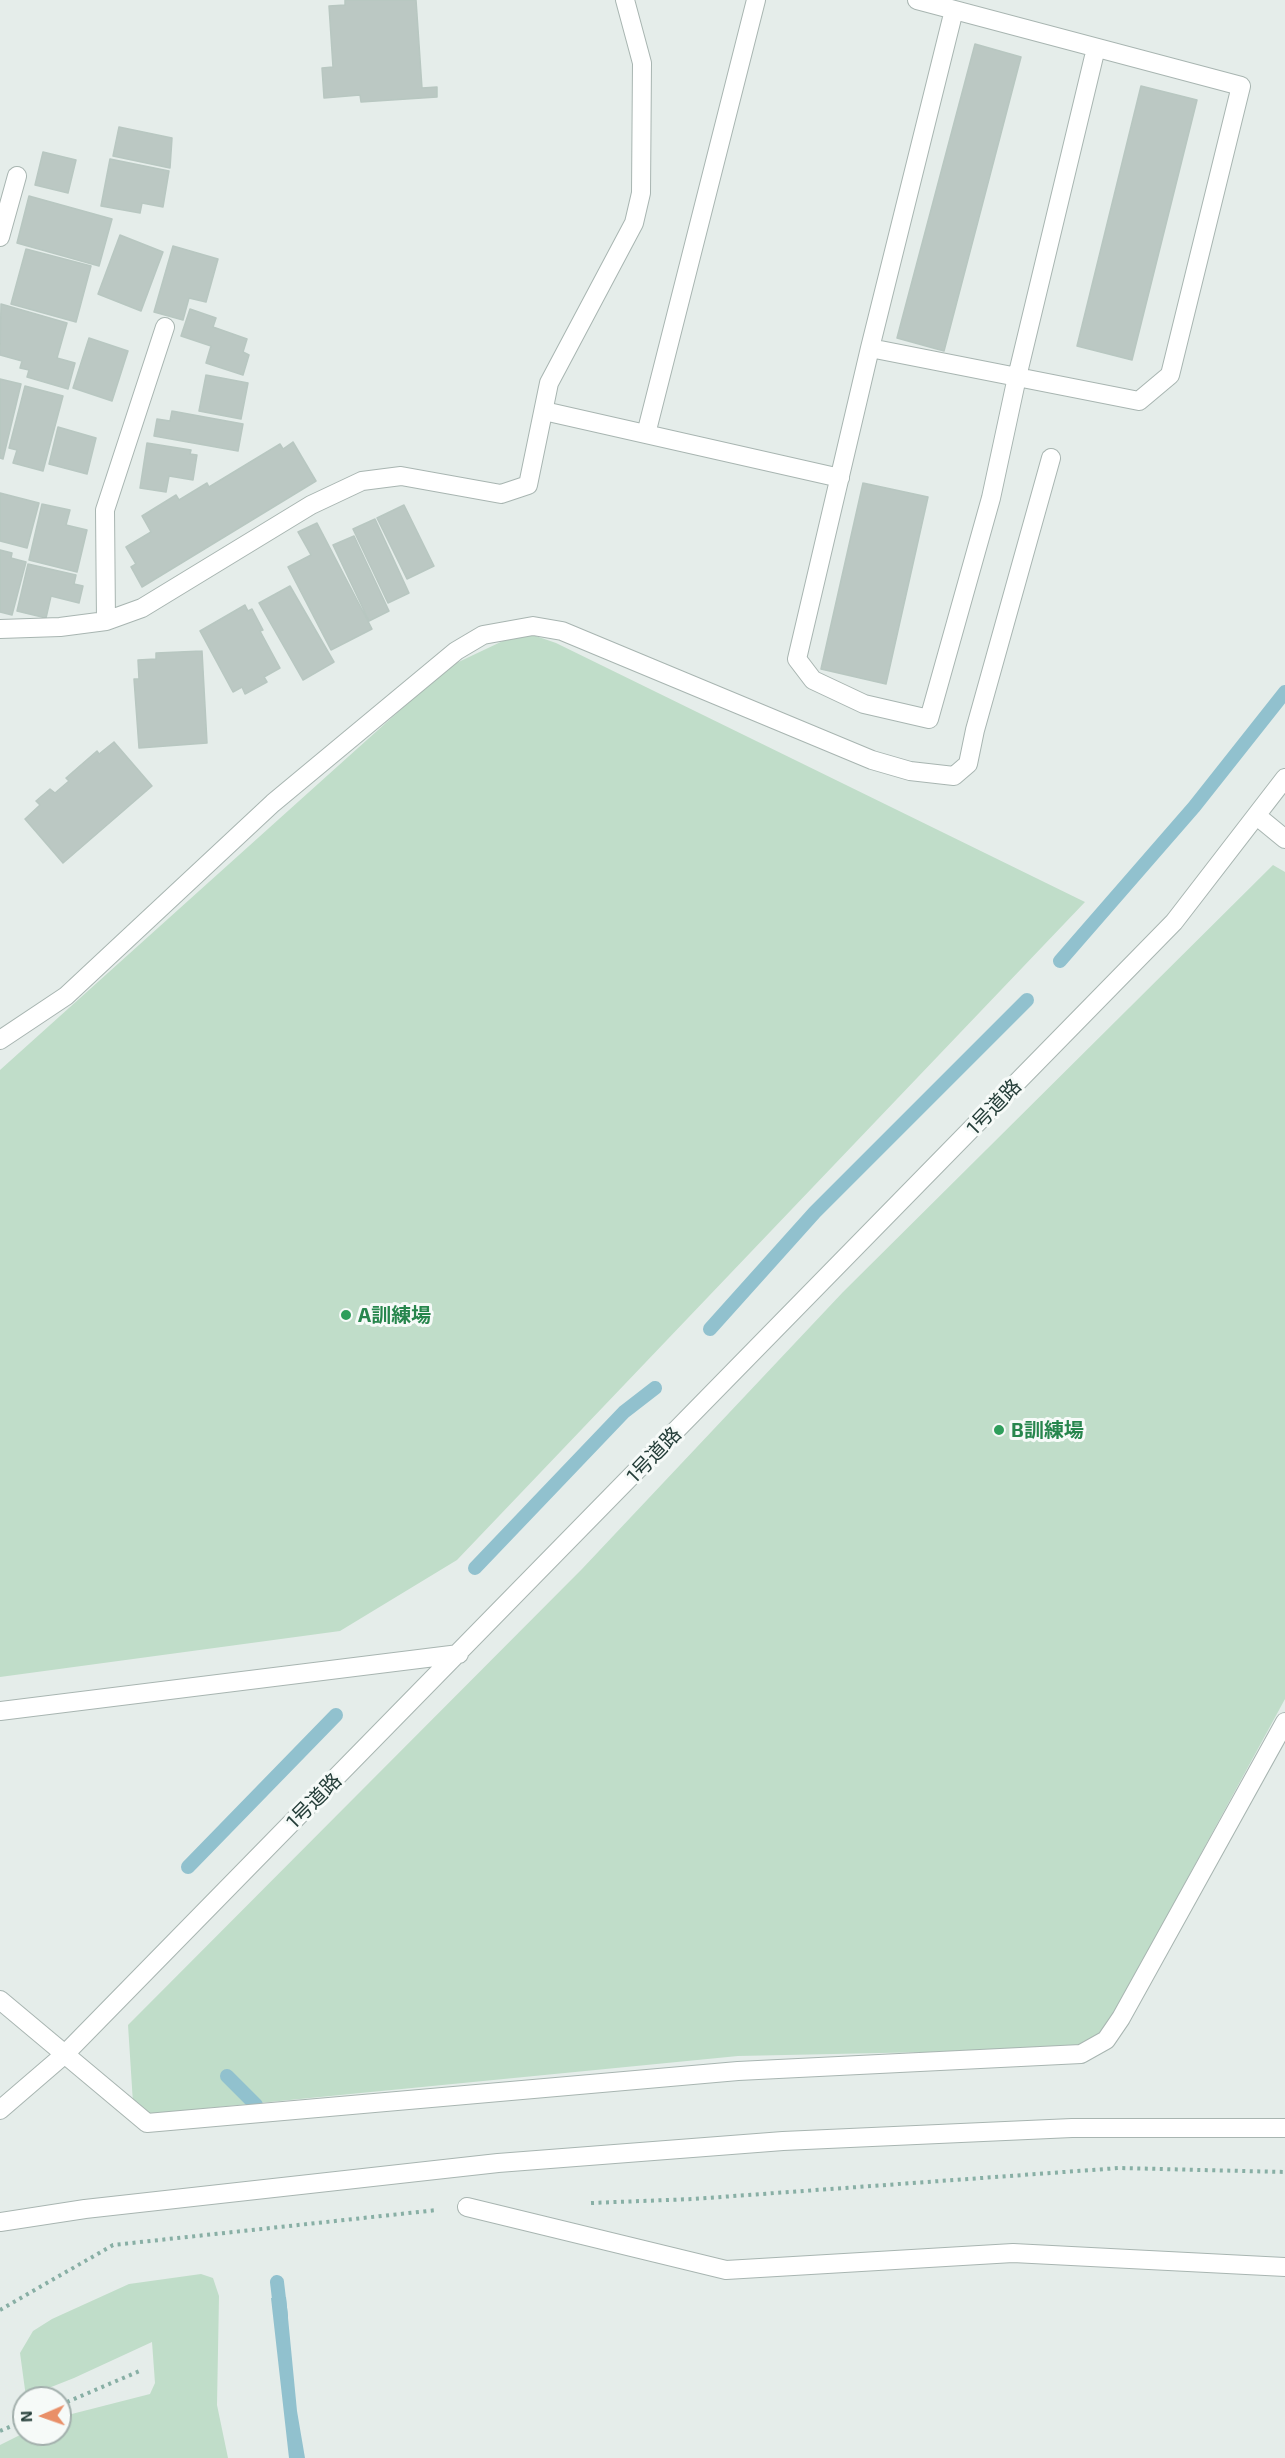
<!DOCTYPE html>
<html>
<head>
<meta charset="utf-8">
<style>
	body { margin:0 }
	#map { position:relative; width:1285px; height:2458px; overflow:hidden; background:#e5edea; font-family:"Exo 2",sans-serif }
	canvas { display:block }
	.north { position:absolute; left:12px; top:2386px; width:60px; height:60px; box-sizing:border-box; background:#f6faf8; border:2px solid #a2afac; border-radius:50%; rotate:268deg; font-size:16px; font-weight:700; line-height:24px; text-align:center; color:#253e39 }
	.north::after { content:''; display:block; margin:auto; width:21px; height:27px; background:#e98f68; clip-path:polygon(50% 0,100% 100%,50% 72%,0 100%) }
</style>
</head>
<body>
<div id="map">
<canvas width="1285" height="2458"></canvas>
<div class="north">N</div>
</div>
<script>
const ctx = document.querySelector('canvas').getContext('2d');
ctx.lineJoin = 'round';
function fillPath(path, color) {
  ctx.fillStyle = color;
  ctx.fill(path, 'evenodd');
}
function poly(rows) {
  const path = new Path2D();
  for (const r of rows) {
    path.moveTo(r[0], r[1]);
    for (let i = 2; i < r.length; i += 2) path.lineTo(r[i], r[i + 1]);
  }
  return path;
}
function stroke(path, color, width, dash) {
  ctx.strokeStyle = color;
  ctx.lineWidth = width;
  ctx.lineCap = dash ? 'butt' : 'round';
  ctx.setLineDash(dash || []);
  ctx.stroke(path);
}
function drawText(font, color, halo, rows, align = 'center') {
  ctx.font = font + ' "Exo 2","Noto Sans JP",sans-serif';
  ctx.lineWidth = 6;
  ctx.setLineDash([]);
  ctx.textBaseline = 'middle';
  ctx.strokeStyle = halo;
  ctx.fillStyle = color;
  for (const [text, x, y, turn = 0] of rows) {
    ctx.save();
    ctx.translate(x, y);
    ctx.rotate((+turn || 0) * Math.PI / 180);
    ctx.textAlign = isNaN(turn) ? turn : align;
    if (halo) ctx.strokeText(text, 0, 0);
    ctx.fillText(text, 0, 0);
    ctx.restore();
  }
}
const green = poly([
	[533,635,556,643,1085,902,457,1560,340,1631,0,1677,0,1070,448,667,507,639],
	[1273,865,1285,872,1285,1699,1105,2030,1071,2049,738,2056,147,2114,133,2103,128,2025,582,1569,843,1292],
	[201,2274,213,2278,219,2296,217,2405,228,2458,0,2458,0,2445,24,2433,60,2434,60,2417,150,2394,155,2383,152,2342,74,2378,26,2397,20,2353,33,2331,52,2319,129,2284]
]);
const water = poly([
	[286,2297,297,2411,305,2458,289,2458,271,2298]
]);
const stream = poly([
	[1060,961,1194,807,1285,692],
	[710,1329,815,1212,1027,1000],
	[475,1568,624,1412,655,1388],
	[188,1867,336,1715],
	[227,2076,256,2105],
	[277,2282,281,2316]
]);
const building = poly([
	[345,0,416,0,422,88,437,87,437,97,361,102,360,95,324,98,322,68,333,67,329,6,345,5,345,0],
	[975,44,1021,57,944,351,897,338,975,44],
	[1141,86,1197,100,1132,360,1077,346,1141,86],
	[119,127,172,138,170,168,113,156,119,127],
	[43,152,76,160,68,193,35,185,43,152],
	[110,159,169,171,163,207,142,203,140,213,101,206,110,159],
	[29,196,112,219,99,266,17,243,29,196],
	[120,235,163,252,141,311,98,294,120,235],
	[173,246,218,259,206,302,189,298,183,320,154,312,173,246],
	[26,249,91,266,76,322,11,304,26,249],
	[1,304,67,323,57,358,75,363,68,389,27,377,29,370,20,368,22,361,0,355,1,304],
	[190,309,216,318,213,327,247,339,243,352,249,355,243,375,206,363,211,346,181,336,190,309],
	[89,338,128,351,112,401,73,388,89,338],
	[206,375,248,383,241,419,199,411,206,375],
	[0,379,21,384,3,459,0,458,0,379],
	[25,386,63,396,43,471,13,463,17,450,9,448,25,386],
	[172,411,243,424,238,451,154,436,157,419,170,421,172,411],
	[58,427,96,438,87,474,49,464,58,427],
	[293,442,316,481,142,587,131,567,136,564,126,547,151,532,142,516,176,495,179,500,207,483,209,487,280,444,283,449,293,442],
	[147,443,191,450,190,454,197,455,193,480,169,476,166,492,140,488,147,443],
	[863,483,928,497,886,684,821,669,863,483],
	[0,493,39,503,27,548,0,541,0,493],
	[42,504,70,510,66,525,87,530,77,572,29,560,42,504],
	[404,505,434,566,407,579,377,518,404,505],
	[375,519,409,593,388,603,353,529,375,519],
	[317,523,372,629,331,650,288,567,311,555,298,532,317,523],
	[354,536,389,611,369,621,333,545,354,536],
	[0,550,12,553,11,558,26,562,12,615,0,612,0,550],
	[28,564,76,575,74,584,83,586,79,603,51,596,46,618,17,611,28,564],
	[290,586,334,662,303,680,259,603,290,586],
	[245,605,248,611,252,609,263,630,260,631,280,668,264,677,267,682,245,694,242,687,233,692,200,631,245,605],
	[202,651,207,743,139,748,134,679,139,679,138,660,156,659,156,653,202,651],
	[114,742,152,786,63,863,25,819,40,805,36,801,50,789,55,793,69,781,66,778,97,751,99,754,114,742]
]);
const path = poly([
	[591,2203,693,2199,1119,2168,1285,2172],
	[0,2310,113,2245,437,2210],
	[60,2405,142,2370],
	[0,2431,24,2421]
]);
const service = poly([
	[954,10,870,348,797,659,813,680,864,704,929,719,991,498,1017,377,1096,48],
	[870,348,1139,401,1170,375,1241,86,917,0],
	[544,411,840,478],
	[646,434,756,0],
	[1257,816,1285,839],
	[0,1040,66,996,273,803,456,651,483,635,533,626,562,631,872,760,910,771,954,776,968,764,975,730,1051,458],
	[0,1711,459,1654],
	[0,2000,147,2123,738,2071,1081,2054,1106,2040,1121,2018,1285,1722],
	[0,2110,65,2054,1174,922,1285,778],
	[467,2207,726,2270,1013,2253,1285,2267]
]);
const minor = poly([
	[0,237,17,176],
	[106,621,105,510,165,327],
	[0,629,60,627,106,621,142,608,311,505,362,481,401,476,501,494,528,485,549,383,634,223,641,193,642,63,625,0]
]);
const tertiary = poly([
	[0,2222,85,2209,498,2163,783,2141,1072,2128,1285,2128]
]);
const markers = [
	[346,1315,6,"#2e9e5b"],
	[999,1430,6,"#2e9e5b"]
];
const streetNames = [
	["1号道路",994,1107,-46],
	["1号道路",654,1455,-46],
	["1号道路",314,1801,-45]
];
const leisureNames = [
	["A訓練場",358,1315],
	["B訓練場",1011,1430]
];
fillPath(green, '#c0ddc9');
fillPath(water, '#91c1ce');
stroke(stream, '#91c1ce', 14);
fillPath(building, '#bbc8c3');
stroke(building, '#b8c7c1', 1.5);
stroke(service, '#a8b5b1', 20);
stroke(minor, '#a8b5b1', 20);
stroke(tertiary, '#a8b5b1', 20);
stroke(path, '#88afa5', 4, [3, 4.5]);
stroke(service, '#fff', 18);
stroke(minor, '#fff', 18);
stroke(tertiary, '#fff', 18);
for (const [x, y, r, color] of markers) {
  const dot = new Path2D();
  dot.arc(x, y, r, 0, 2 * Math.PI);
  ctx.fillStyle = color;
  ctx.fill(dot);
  stroke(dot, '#f6faf8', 2);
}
drawText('20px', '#253e39', '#f6faf8', streetNames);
drawText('bold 20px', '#27864d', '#f6faf8', leisureNames, 'left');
</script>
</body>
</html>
